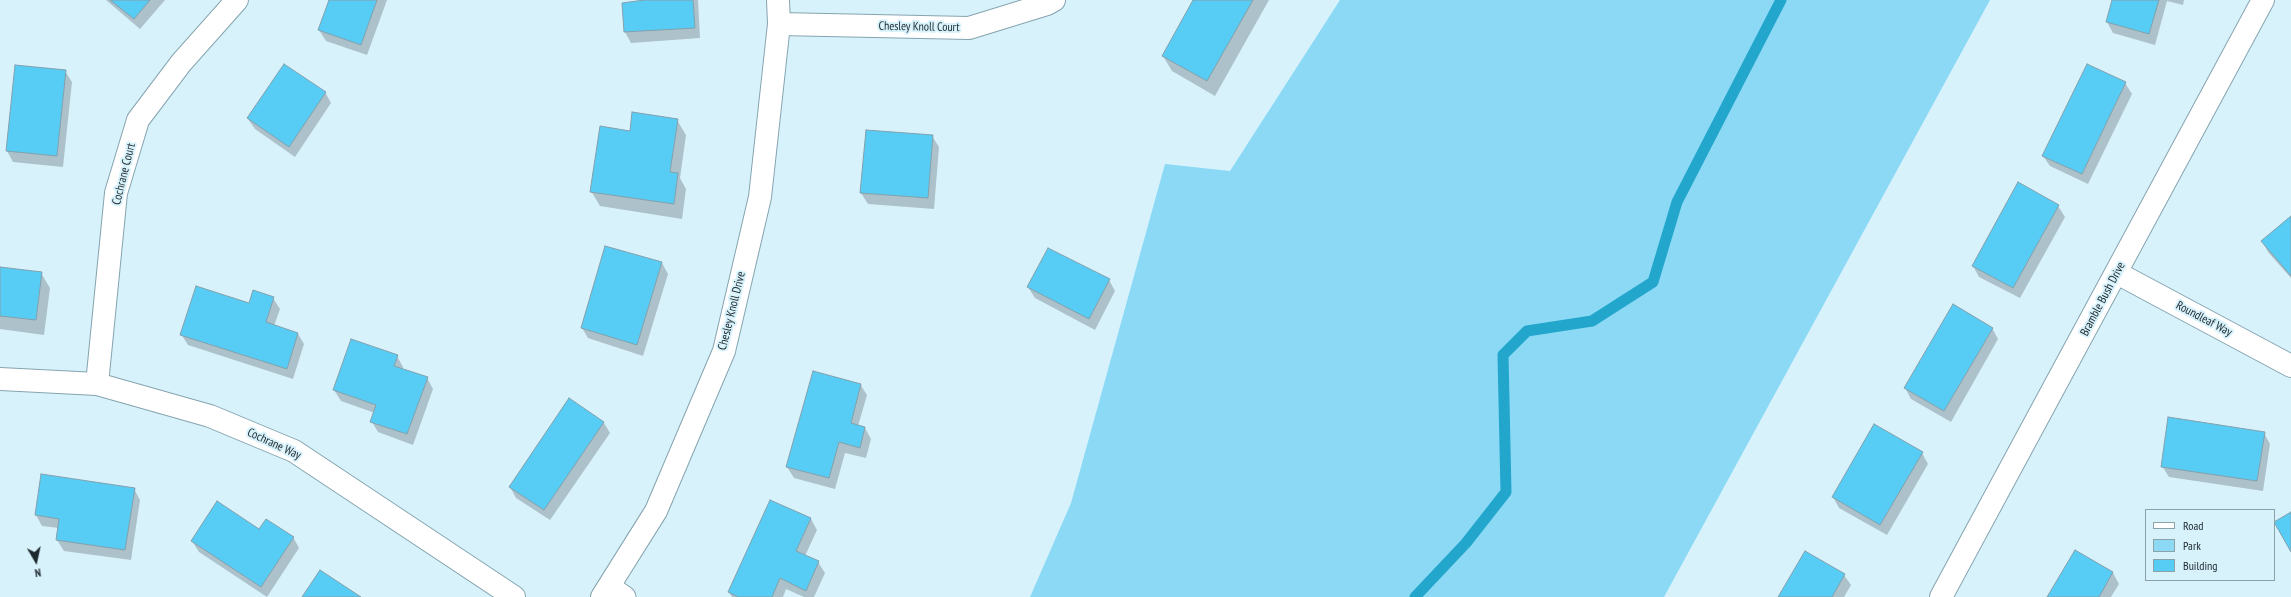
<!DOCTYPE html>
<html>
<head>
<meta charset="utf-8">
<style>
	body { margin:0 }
	#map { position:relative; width:2291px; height:597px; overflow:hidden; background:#d8f2fc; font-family:"PT Sans Narrow",sans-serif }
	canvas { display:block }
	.legend { position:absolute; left:2145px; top:509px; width:130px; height:72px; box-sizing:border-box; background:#d8f2fc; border:1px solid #8da1a9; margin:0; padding:5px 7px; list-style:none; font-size:12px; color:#1c282d }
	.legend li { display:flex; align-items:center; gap:8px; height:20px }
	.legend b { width:20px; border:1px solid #8da1a9 }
	.north { position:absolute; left:16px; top:541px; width:40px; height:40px; -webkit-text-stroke:3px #d8f2fc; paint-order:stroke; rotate:171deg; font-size:11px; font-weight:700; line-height:16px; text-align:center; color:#1c282d }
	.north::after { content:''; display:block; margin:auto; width:14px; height:18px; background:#1c282d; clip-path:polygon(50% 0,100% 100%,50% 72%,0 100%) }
</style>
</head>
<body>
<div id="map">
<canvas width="2291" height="597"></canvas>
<ul class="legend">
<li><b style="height:5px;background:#fff"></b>Road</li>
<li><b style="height:11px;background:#8cd9f6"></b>Park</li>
<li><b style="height:11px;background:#57cdf5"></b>Building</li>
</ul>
<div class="north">N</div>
</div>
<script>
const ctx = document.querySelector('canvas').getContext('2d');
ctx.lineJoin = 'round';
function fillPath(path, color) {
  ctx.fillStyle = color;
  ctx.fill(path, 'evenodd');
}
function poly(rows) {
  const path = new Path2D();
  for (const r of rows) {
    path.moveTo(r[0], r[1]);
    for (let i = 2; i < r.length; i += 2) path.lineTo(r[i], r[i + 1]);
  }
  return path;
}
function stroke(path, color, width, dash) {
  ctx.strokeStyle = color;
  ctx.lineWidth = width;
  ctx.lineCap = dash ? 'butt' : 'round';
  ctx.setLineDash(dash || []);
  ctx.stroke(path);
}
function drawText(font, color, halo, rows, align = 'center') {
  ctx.font = font + ' "PT Sans Narrow",sans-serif';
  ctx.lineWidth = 4;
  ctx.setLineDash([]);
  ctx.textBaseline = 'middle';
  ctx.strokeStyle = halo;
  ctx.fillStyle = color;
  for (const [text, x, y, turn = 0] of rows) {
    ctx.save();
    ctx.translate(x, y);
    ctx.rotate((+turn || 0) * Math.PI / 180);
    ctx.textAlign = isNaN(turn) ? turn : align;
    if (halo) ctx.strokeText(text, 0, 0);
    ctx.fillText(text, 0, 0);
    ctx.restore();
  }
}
const green = poly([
	[1340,0,1990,0,1664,597,1030,597,1071,503,1165,164,1230,171]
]);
const shadow = poly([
	[106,0,165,0,140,29],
	[330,0,387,0,367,55,326,41,319,30],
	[645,0,698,0,700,38,631,43,625,32,623,4],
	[1194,0,1269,0,1215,96,1172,71,1163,56],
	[2113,0,2184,0,2183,5,2167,1,2155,45,2113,33,2107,22],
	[65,71,72,82,63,167,13,162,7,151],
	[2125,83,2132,94,2088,184,2050,166,2043,156],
	[325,92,331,103,295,157,255,129,248,119],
	[677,120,686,135,680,178,686,189,682,219,600,206,591,191,631,132],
	[932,136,939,147,934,209,868,204,861,193],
	[2058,206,2065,217,2020,298,1979,277,1973,266],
	[2291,217,2291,278,2268,252,2262,241],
	[606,247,662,263,668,274,643,356,588,338,582,328],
	[0,268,41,273,50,288,44,335,0,329],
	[1109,280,1115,291,1095,330,1035,298,1028,287],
	[273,298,280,309,274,326,298,334,304,344,293,379,188,345,181,334,249,304],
	[1992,328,1998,339,1951,422,1911,399,1905,388],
	[397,356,403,367,403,370,427,378,433,389,413,445,378,432,372,422,375,413,341,401,334,390],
	[860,384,867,395,858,426,865,428,871,439,866,458,845,453,835,489,794,478,787,467],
	[604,423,610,433,550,520,516,498,510,487],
	[2264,433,2270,444,2263,491,2169,477,2162,466],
	[1922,453,1928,464,1887,535,1839,508,1833,497],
	[134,489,140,500,131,560,64,551,57,540,59,528,42,526,36,515],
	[771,501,811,519,817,530,805,556,818,562,825,573,814,597,804,597,786,589,783,597,732,597,729,592],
	[260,530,293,537,299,548,267,597,199,552,192,541],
	[2075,551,2113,573,2119,584,2111,597,2048,597],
	[1844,575,1851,585,1844,597,1779,597]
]);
const stream = poly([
	[1415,597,1466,543,1506,492,1503,355,1527,331,1592,321,1653,282,1677,202,1781,0]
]);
const building = poly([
	[110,0,150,0,134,19,110,0],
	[329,0,377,0,361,45,318,30,329,0],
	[644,0,693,0,695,28,624,32,622,3,644,0],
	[1193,0,1253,0,1207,81,1162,56,1193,0],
	[2112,0,2159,0,2149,34,2106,22,2112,0],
	[284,64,326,92,289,147,247,118,284,64],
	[2087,64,2126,82,2082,174,2042,156,2087,64],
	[15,65,66,70,57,156,6,151,15,65],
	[632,112,678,119,670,172,678,173,674,204,590,192,600,126,630,131,632,112],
	[866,130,933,135,928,198,860,193,866,130],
	[2018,182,2059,205,2013,288,1972,266,2018,182],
	[2291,216,2291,276,2261,241,2291,216],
	[605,246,662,262,637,345,581,328,605,246],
	[1048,248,1110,279,1089,319,1027,287,1048,248],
	[0,267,42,272,36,320,0,316,0,267],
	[196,286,249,303,253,290,274,297,266,322,298,333,287,369,180,335,196,286],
	[1953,304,1993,328,1944,411,1904,388,1953,304],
	[351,339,398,355,394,366,428,377,407,434,370,422,376,405,333,390,351,339],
	[813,371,861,384,851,423,865,427,860,448,839,442,829,478,786,467,813,371],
	[569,398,604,422,544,510,509,487,569,398],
	[2168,417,2265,432,2257,481,2161,467,2168,417],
	[1874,424,1923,452,1880,525,1832,497,1874,424],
	[41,474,135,488,125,550,56,540,59,519,35,515,41,474],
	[770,500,811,518,796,551,819,561,806,591,780,578,772,597,738,597,728,592,770,500],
	[217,501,259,529,266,519,294,537,261,587,191,541,217,501],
	[2291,512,2291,552,2274,522,2291,512],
	[2075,550,2113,572,2099,597,2047,597,2075,550],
	[1805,551,1845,574,1832,597,1778,597,1805,551],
	[320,570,361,597,302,597,320,570]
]);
const service = poly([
	[609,586,625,597]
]);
const minor = poly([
	[779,24,969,28,1047,4,1054,0],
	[2117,273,2291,366],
	[0,379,97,384,210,416,294,451,514,597],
	[97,384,116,193,138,120,181,63,237,0],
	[602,597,656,511,724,351,760,197,779,24,778,0],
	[1941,597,2263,0]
]);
const streetNames = [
	["Chesley Knoll Court",919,27,1],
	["Cochrane Court",124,174,-76],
	["Bramble Bush Drive",2103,299,-62],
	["Chesley Knoll Drive",732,311,-76],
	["Roundleaf Way",2204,319,28],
	["Cochrane Way",274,444,25]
];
fillPath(green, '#8cd9f6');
fillPath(shadow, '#0003');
stroke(stream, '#22a6cc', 11);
fillPath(building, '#57cdf5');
stroke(building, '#82a0ac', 1);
stroke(service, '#85a4af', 23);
stroke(minor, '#85a4af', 24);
stroke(service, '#fff', 21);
stroke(minor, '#fff', 22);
drawText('12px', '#1c282d', '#d8f2fc', streetNames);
</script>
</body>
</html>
